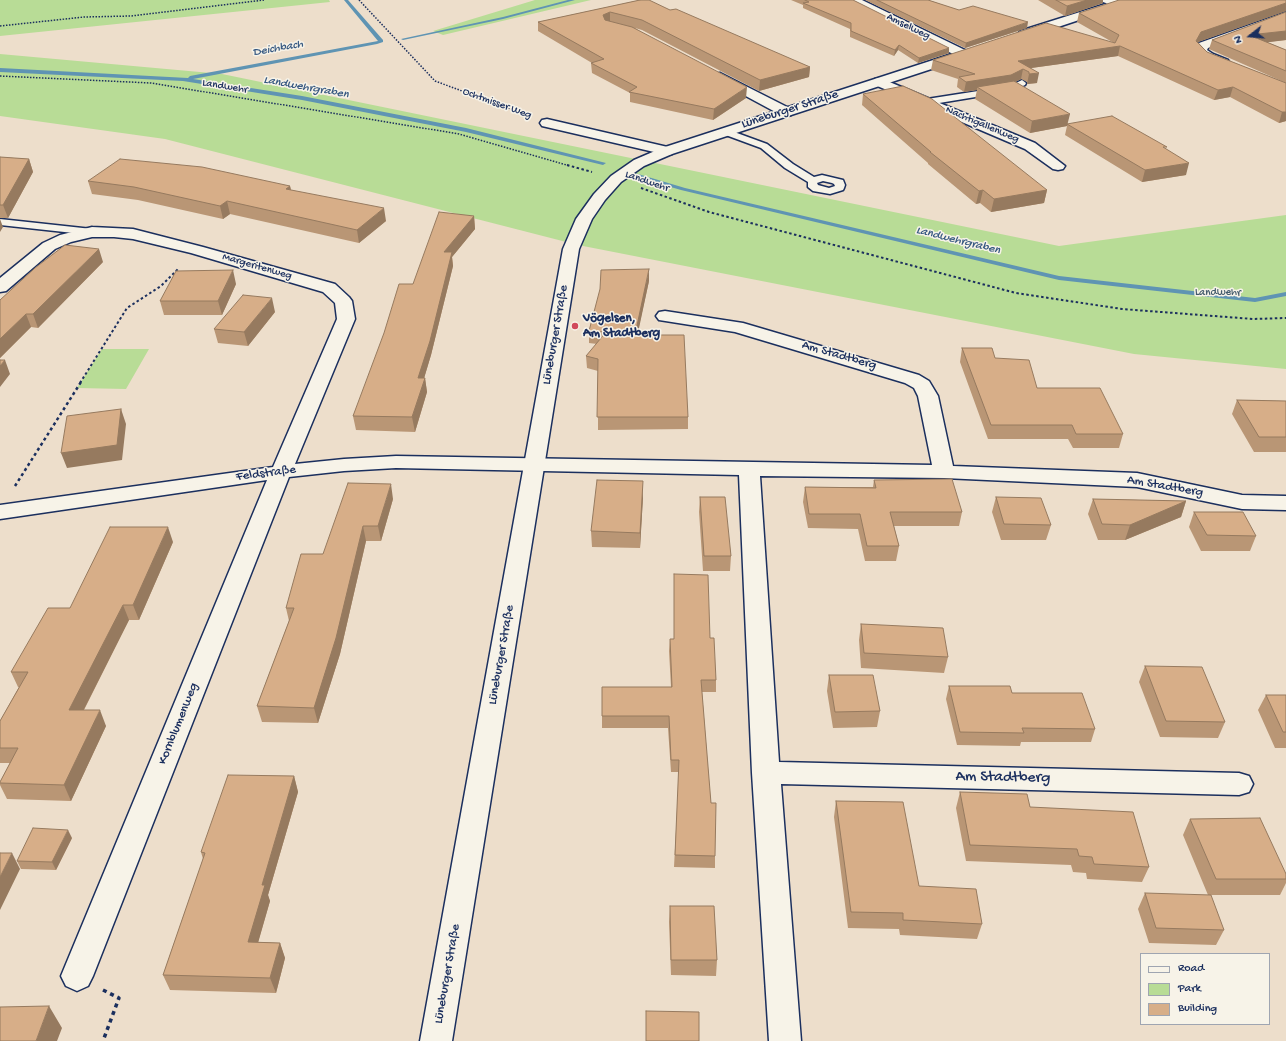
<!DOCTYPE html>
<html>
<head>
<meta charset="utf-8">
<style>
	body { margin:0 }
	#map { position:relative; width:1286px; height:1041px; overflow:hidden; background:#eddecb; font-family:"Gochi Hand",sans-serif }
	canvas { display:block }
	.legend { position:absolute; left:1140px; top:953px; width:130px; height:72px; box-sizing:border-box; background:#f7f3e8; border:1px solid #9fa5b1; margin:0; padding:5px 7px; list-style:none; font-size:12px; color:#1b2f5e }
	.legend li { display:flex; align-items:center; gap:8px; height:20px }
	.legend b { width:20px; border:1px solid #9fa5b1 }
	.north { position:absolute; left:1230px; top:16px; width:40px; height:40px; -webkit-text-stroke:3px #f7f3e8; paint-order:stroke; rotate:253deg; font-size:11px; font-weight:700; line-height:16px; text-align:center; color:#1b2f5e }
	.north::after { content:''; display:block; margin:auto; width:14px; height:18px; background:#1b2f5e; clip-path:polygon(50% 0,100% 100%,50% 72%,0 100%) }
</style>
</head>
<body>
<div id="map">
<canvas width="1286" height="1041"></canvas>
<ul class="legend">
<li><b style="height:5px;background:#f7f3e8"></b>Road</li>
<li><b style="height:11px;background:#b8dc96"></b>Park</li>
<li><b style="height:11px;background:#d7ae88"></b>Building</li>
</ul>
<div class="north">N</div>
</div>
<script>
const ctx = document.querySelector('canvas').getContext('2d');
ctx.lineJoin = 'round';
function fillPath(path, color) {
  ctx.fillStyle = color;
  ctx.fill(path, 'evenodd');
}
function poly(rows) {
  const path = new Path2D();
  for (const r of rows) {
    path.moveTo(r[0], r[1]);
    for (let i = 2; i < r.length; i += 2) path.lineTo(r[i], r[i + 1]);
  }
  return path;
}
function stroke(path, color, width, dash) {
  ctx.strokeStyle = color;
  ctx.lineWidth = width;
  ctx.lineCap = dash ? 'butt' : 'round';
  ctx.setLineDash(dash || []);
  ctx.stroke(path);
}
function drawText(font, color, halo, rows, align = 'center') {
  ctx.font = font + ' "Gochi Hand",sans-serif';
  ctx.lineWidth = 3;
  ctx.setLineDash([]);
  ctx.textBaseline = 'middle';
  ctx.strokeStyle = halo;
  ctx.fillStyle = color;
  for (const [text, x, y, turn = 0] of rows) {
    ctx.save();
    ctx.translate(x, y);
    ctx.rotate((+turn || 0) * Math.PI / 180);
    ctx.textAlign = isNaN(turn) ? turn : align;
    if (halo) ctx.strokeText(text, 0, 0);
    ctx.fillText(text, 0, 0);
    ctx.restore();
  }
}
const green = poly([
	[0,0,329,0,330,2,0,36],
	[535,0,591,0,443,35,433,31],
	[0,54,222,74,1059,246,1286,215,1286,369,1134,354,578,245,165,139,0,116],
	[102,349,149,349,126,389,77,388]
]);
const stream = poly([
	[344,0,348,0,383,40,383,42,377,44,193,79,302,96,466,128,606,163,603,165,466,132,302,100,183,81,0,72,0,68,188,78,190,76,378,41,344,0],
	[568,0,575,0,503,19,403,40,401,39,503,17,568,0],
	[628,171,685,188,1059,276,1255,298,1286,292,1286,296,1255,302,1059,280,681,190,626,174,625,173,628,171]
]);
const pathFar3 = poly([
	[359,0,435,81,527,115],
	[0,26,84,17,131,16,264,0],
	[0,76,151,83,459,134,570,166]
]);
const pathFar2 = poly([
	[567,165,592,172],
	[641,188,709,212,1016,293,1122,309,1253,319,1286,318],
	[80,383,127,308,161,286,179,268]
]);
const pathFar1 = poly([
	[15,486,81,382]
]);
const path = poly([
	[103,990,119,998,103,1041]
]);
const service = poly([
	[1022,80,1026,83,1025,85,1012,91,927,105,922,102,927,99,1010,86,1022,80],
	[726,129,767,144,793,164,814,177,822,175,843,180,845,185,844,188,843,190,830,194,813,191,808,187,808,182,785,168,761,148,723,134,721,132,723,130,726,129],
	[823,181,832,183,834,184,835,186,829,188,818,185,817,183,823,181],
	[0,219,92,229,97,232,92,235,0,225,0,219]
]);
const minor = poly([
	[847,0,862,0,967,51,969,54,967,57,959,57,849,2,847,0],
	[1101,0,1117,0,1123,4,1117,7,1103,2,1101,0],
	[1286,12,1286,19,1208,48,1207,50,1213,54,1228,60,1230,63,1228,66,1220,66,1205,60,1195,51,1199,43,1286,12],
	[720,73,791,109,793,112,791,115,786,116,781,115,716,80,714,77,716,74,720,73],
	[880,78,1035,143,1065,166,1063,169,1058,170,1053,169,1025,149,875,85,874,82,875,79,880,78],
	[547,119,672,148,674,151,672,154,667,155,542,126,540,123,542,120,547,119],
	[92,227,133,229,203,247,335,284,349,297,352,301,355,319,295,464,344,459,396,456,932,465,918,396,914,388,905,383,735,332,659,320,656,316,659,312,665,311,743,323,919,375,929,381,938,396,953,466,1137,473,1242,495,1286,496,1286,510,1242,509,1137,487,944,478,760,476,779,762,1239,773,1249,776,1253,784,1249,792,1239,795,781,784,801,1041,769,1041,752,773,739,475,396,468,344,471,289,477,93,976,88,986,77,991,66,986,61,976,267,480,0,519,0,505,273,467,337,319,335,303,323,292,191,253,133,239,114,237,92,237,71,242,55,249,6,291,0,292,0,278,43,243,60,235,92,227]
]);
const tertiary = poly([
	[1118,0,1135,0,1133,2,1028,37,1024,38,1020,37,1018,34,1020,31,1118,0],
	[961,51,965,52,967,55,965,58,672,154,644,166,621,182,605,200,592,219,579,249,452,1041,420,1041,563,249,576,219,594,194,611,176,634,160,662,148,961,51]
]);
const wall = poly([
	[640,0,670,10,810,67,809,77,759,91,642,30,635,28,746,98,713,120,630,102,630,93,592,73,591,63,592,63,538,31,538,22],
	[791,0,853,0,949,53,918,63,898,50,894,56,850,37,850,29,803,8,803,5],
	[865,0,928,0,959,10,1027,28,965,48],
	[1038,0,1103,0,1103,3,1065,16],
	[1286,0,1286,11,1198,42,1207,52,1286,83,1286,121,1279,123,1230,97,1214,100,1118,56,1031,68,1037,83,1027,84,1027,82,1021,79,1015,82,1068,124,1166,149,1186,175,1142,182,1065,135,1067,126,1030,133,975,99,977,90,964,92,957,87,958,79,931,70,933,60,1114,43,1077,22,1079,13],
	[1286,12,1286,40,1267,42,1286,50,1286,83,1209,49,1212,40],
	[863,94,1047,190,1044,203,991,212,980,203,976,204,928,164,928,163,862,105],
	[0,157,29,159,33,172,8,218,0,218],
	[88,181,290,186,291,190,386,221,359,243,230,214,223,219,138,200,92,194],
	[474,216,475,229,452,257,453,266,431,355,424,378,425,378,427,392,415,432,356,430,353,416,413,284],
	[103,262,38,328,31,327,0,358,0,300],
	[649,281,637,335,688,417,688,429,598,430,598,371,587,368,586,356,597,344,589,343,589,331],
	[236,284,222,315,164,315,160,301],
	[275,312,248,346,218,343,214,329],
	[962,348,995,358,1037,388,1123,434,1119,448,1073,448,1068,439,988,439,960,362],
	[1237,400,1286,401,1286,452,1254,452,1232,414],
	[874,480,962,512,959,526,894,526,899,546,896,561,865,561,858,529,808,528,803,502,805,487,873,487],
	[643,497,640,548,592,547,591,531],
	[700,497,731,556,730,571,703,571,699,512],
	[996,497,1051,525,1046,540,1001,540,992,512],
	[393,499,381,541,366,541,340,654,318,723,262,722,257,706,289,621,286,608,323,554],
	[1093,499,1186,501,1181,517,1125,540,1098,540,1088,514],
	[1194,512,1256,536,1250,551,1201,551,1189,527],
	[173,542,139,620,129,620,84,710,106,726,71,801,7,799,0,785,0,782,10,763,0,763,0,721,19,687,18,687,11,672,70,608],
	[861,624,948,657,944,673,861,668,859,640],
	[710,638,716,680,716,692,702,692,715,856,715,868,674,867,679,772,671,772,668,728,602,728,602,716,671,687,669,651,670,639],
	[1145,666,1225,722,1218,738,1160,737,1139,682],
	[829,675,880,711,877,727,833,728,827,691],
	[949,686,1012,693,1095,729,1091,742,1021,742,1020,746,957,745,946,699],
	[1266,695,1286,695,1286,748,1275,748,1258,710],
	[294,776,298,792,268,895,270,901,258,942,280,943,285,958,276,993,170,990,163,975,203,859,201,852],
	[960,792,1030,807,1149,867,1142,882,1087,879,1086,873,1073,872,1071,865,966,861,956,808],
	[836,801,919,886,982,924,977,939,900,935,899,929,848,928,834,817],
	[1190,819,1286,874,1286,883,1280,895,1208,895,1183,835],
	[72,838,56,870,21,869,17,861],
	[1145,893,1224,930,1216,945,1149,943,1138,909],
	[670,906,717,960,716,976,671,975,669,922]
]);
const shadedWall = poly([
	[1087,0,1103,0,1103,3,1065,16,1067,6],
	[1286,3,1286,11,1198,42,1194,50,1196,41,1201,32],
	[610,12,610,22,603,25,603,15],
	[1028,22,1027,28,965,48,966,43],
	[1286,31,1286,40,1246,45,1249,35],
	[899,45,898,50,894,56,895,50],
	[1120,46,1118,56,1024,69,1023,69,1021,79,1010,85,977,87,977,90,964,92,966,82,1018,61],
	[949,48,949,53,918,63,919,58],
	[810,67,809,77,759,91,760,80],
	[1039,73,1037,83,1027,84,1029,74],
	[747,87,746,98,713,120,714,109],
	[1233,87,1230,97,1214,100,1218,90],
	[1282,112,1286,112,1286,121,1279,123],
	[1070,114,1067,126,1030,133,1032,121],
	[29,159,33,172,8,218,3,205],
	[1189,163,1186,175,1142,182,1145,170],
	[290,186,293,199,286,189],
	[983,190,980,203,976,204,979,191],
	[1047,190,1044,203,991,212,994,199],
	[227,201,230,214,223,219,220,206],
	[384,208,386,221,359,243,357,230],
	[474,216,475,229,452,257,453,266,431,355,420,392,418,378,444,252],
	[0,219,3,227,0,232],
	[99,249,103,262,38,328,33,314],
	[649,269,649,281,635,347,635,335],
	[233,270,236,284,222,315,218,301],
	[272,298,275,312,248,346,244,332],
	[26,314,31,327,0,358,0,339],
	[5,360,10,374,0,387,0,366],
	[425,378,427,392,415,432,412,417],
	[121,409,126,424,122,460,67,468,61,453],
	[643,481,643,497,640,548,640,533],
	[391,484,393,499,381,541,378,526],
	[1186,501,1181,517,1125,540,1130,525],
	[363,526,366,541,340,654,318,723,314,708],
	[168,527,173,542,139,620,133,605],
	[123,605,129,620,76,725,69,710],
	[100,710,106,726,71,801,64,785],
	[294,776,298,792,268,895,270,901,254,957,248,942,262,885],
	[68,830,72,838,56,870,52,862],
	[12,853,20,869,0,910,0,877],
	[280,943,285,958,276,993,270,978],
	[49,1006,62,1028,57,1041,36,1041]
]);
const building = poly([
	[640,0,649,0,670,10,676,9,810,67,760,80,642,20,610,12,603,15,605,20,632,27,747,87,714,109,629,92,637,87,591,63,604,59,538,22,640,0],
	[805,0,853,0,949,48,919,58,899,45,895,50,851,31,851,23,803,3,809,2,805,0],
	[877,0,928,0,959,10,973,6,1028,22,966,43,877,0],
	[1056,0,1087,0,1067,6,1056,0],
	[1119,0,1286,0,1286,3,1201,32,1196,41,1207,52,1286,83,1286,112,1282,112,1233,87,1218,90,1120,46,1018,61,1039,73,1029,74,1029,72,1023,69,1011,75,966,82,959,77,975,74,933,60,1046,23,1115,43,1119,35,1079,13,1119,0],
	[1286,12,1286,31,1249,35,1286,50,1286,71,1212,40,1286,12],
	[1014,81,1070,114,1032,121,977,87,1014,81],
	[903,86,932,99,1047,190,994,199,983,190,979,191,930,152,931,152,863,94,903,86],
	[1112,116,1167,147,1163,147,1189,163,1145,170,1067,124,1112,116],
	[0,157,29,159,3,205,0,205,0,157],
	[120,159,202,167,290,186,286,189,384,208,357,230,227,201,220,206,134,187,88,181,120,159],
	[439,212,474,216,444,252,452,252,430,341,418,378,425,378,412,417,353,416,384,333,399,284,413,284,439,212],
	[65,245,99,249,33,314,26,314,0,339,0,300,35,268,65,245],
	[649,269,635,335,684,335,688,417,597,417,598,359,586,356,606,332,589,331,600,289,601,270,649,269],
	[233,270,218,301,160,301,176,271,233,270],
	[243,295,272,298,244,332,214,329,243,295],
	[962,348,992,348,995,358,1029,360,1037,388,1100,388,1123,434,1076,434,1072,425,991,425,962,348],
	[0,360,5,360,0,366,0,360],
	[1237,400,1286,401,1286,437,1259,437,1237,400],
	[121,409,117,445,61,453,67,416,121,409],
	[952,479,962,512,890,512,899,546,867,546,860,514,809,514,805,487,876,488,874,480,952,479],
	[597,480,643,481,640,533,591,531,597,480],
	[348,483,391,484,378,526,363,526,336,638,314,708,257,706,294,608,286,608,301,554,323,554,348,483],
	[700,497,725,497,731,556,704,556,700,497],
	[996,497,1041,498,1051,525,1004,524,996,497],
	[1093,499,1186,501,1130,525,1102,524,1093,499],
	[1194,512,1243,512,1256,536,1207,535,1194,512],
	[110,527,168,527,133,605,123,605,69,710,100,710,64,785,0,783,0,782,18,748,0,748,0,721,28,672,11,672,48,608,70,608,110,527],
	[674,574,708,575,710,638,714,638,716,680,701,680,711,803,716,803,715,856,675,855,679,760,671,760,669,716,602,716,602,687,672,687,670,639,674,639,674,574],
	[861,624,943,628,948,657,864,653,861,624],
	[1145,666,1202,667,1225,722,1166,721,1145,666],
	[829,675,873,675,880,711,835,712,829,675],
	[949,686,1010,686,1012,693,1082,693,1095,729,1022,728,1024,733,960,732,949,686],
	[1266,695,1286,695,1286,732,1283,732,1266,695],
	[228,775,294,776,262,885,265,885,248,942,280,943,270,978,163,975,205,853,201,852,228,775],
	[960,792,1027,794,1030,807,1133,812,1149,867,1094,864,1092,857,1079,856,1077,849,970,845,960,792],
	[836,801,903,802,919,886,976,889,982,924,903,920,903,913,851,912,836,801],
	[1260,818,1286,874,1286,879,1216,879,1190,819,1260,818],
	[33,828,68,830,52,862,17,861,33,828],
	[0,853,12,853,0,877,0,853],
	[1145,893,1211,895,1224,930,1156,928,1145,893],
	[670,906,714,906,717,960,671,960,670,906],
	[49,1006,36,1041,0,1041,0,1007,49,1006],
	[646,1011,699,1012,699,1041,646,1041,646,1011]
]);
const markers = [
	[575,326,4,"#d1495b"]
];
const farStreetnames = [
	["Amselweg",908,27,26],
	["Landwehr",225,87,9],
	["Ochtmisser Weg",497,104,20],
	["Nachtigallenweg",982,125,23],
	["Landwehr",647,182,19],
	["Margeritenweg",257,267,16]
];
const farParknames = [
	["Landwehr",1218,293]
];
const farWaternames = [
	["Deichbach",278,49,-10],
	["Landwehrgraben",306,88,10],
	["Landwehrgraben",958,241,14]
];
const streetNames = [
	["Lüneburger Straße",790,110,-18],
	["Lüneburger Straße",556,335,-80],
	["Am Stadtberg",839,356,16],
	["Feldstraße",266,474,-7],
	["Am Stadtberg",1165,487,10],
	["Lüneburger Straße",502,655,-80],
	["Kornblumenweg",179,724,-68],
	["Lüneburger Straße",448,974,-80]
];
const poiNames = [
	["Vögelsen,",583,319],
	["Am Stadtberg",583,334]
];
const nearStreetnames = [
	["Am Stadtberg",1003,778,1]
];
fillPath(green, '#b8dc96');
fillPath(stream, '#5f94b3');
stroke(service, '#1b2f5e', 3);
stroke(minor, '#1b2f5e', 3);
stroke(tertiary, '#1b2f5e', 3);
stroke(pathFar3, '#1b2f5e', 1.5, [1.5, 1.5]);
stroke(pathFar2, '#1b2f5e', 2, [2.5, 2.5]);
stroke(pathFar1, '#1b2f5e', 2.5, [3, 3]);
stroke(path, '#1b2f5e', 3.5, [4, 4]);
fillPath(service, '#f7f3e8');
fillPath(minor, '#f7f3e8');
fillPath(tertiary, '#f7f3e8');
fillPath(wall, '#b99675');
fillPath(shadedWall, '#967a5f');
fillPath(building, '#d7ae88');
stroke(building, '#967a5f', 1);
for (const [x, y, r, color] of markers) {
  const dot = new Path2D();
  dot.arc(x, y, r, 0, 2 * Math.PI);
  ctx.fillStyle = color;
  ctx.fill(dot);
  stroke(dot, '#f7f3e8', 1.5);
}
drawText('11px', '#1b2f5e', '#f7f3e8', farStreetnames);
drawText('11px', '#425a6c', '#f7f3e8', farParknames);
drawText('italic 12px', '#375982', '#f7f3e8', farWaternames);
drawText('13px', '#1b2f5e', '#f7f3e8', streetNames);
drawText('bold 13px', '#1b2f5e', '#f7f3e8', poiNames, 'left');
drawText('16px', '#1b2f5e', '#f7f3e8', nearStreetnames);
</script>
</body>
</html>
